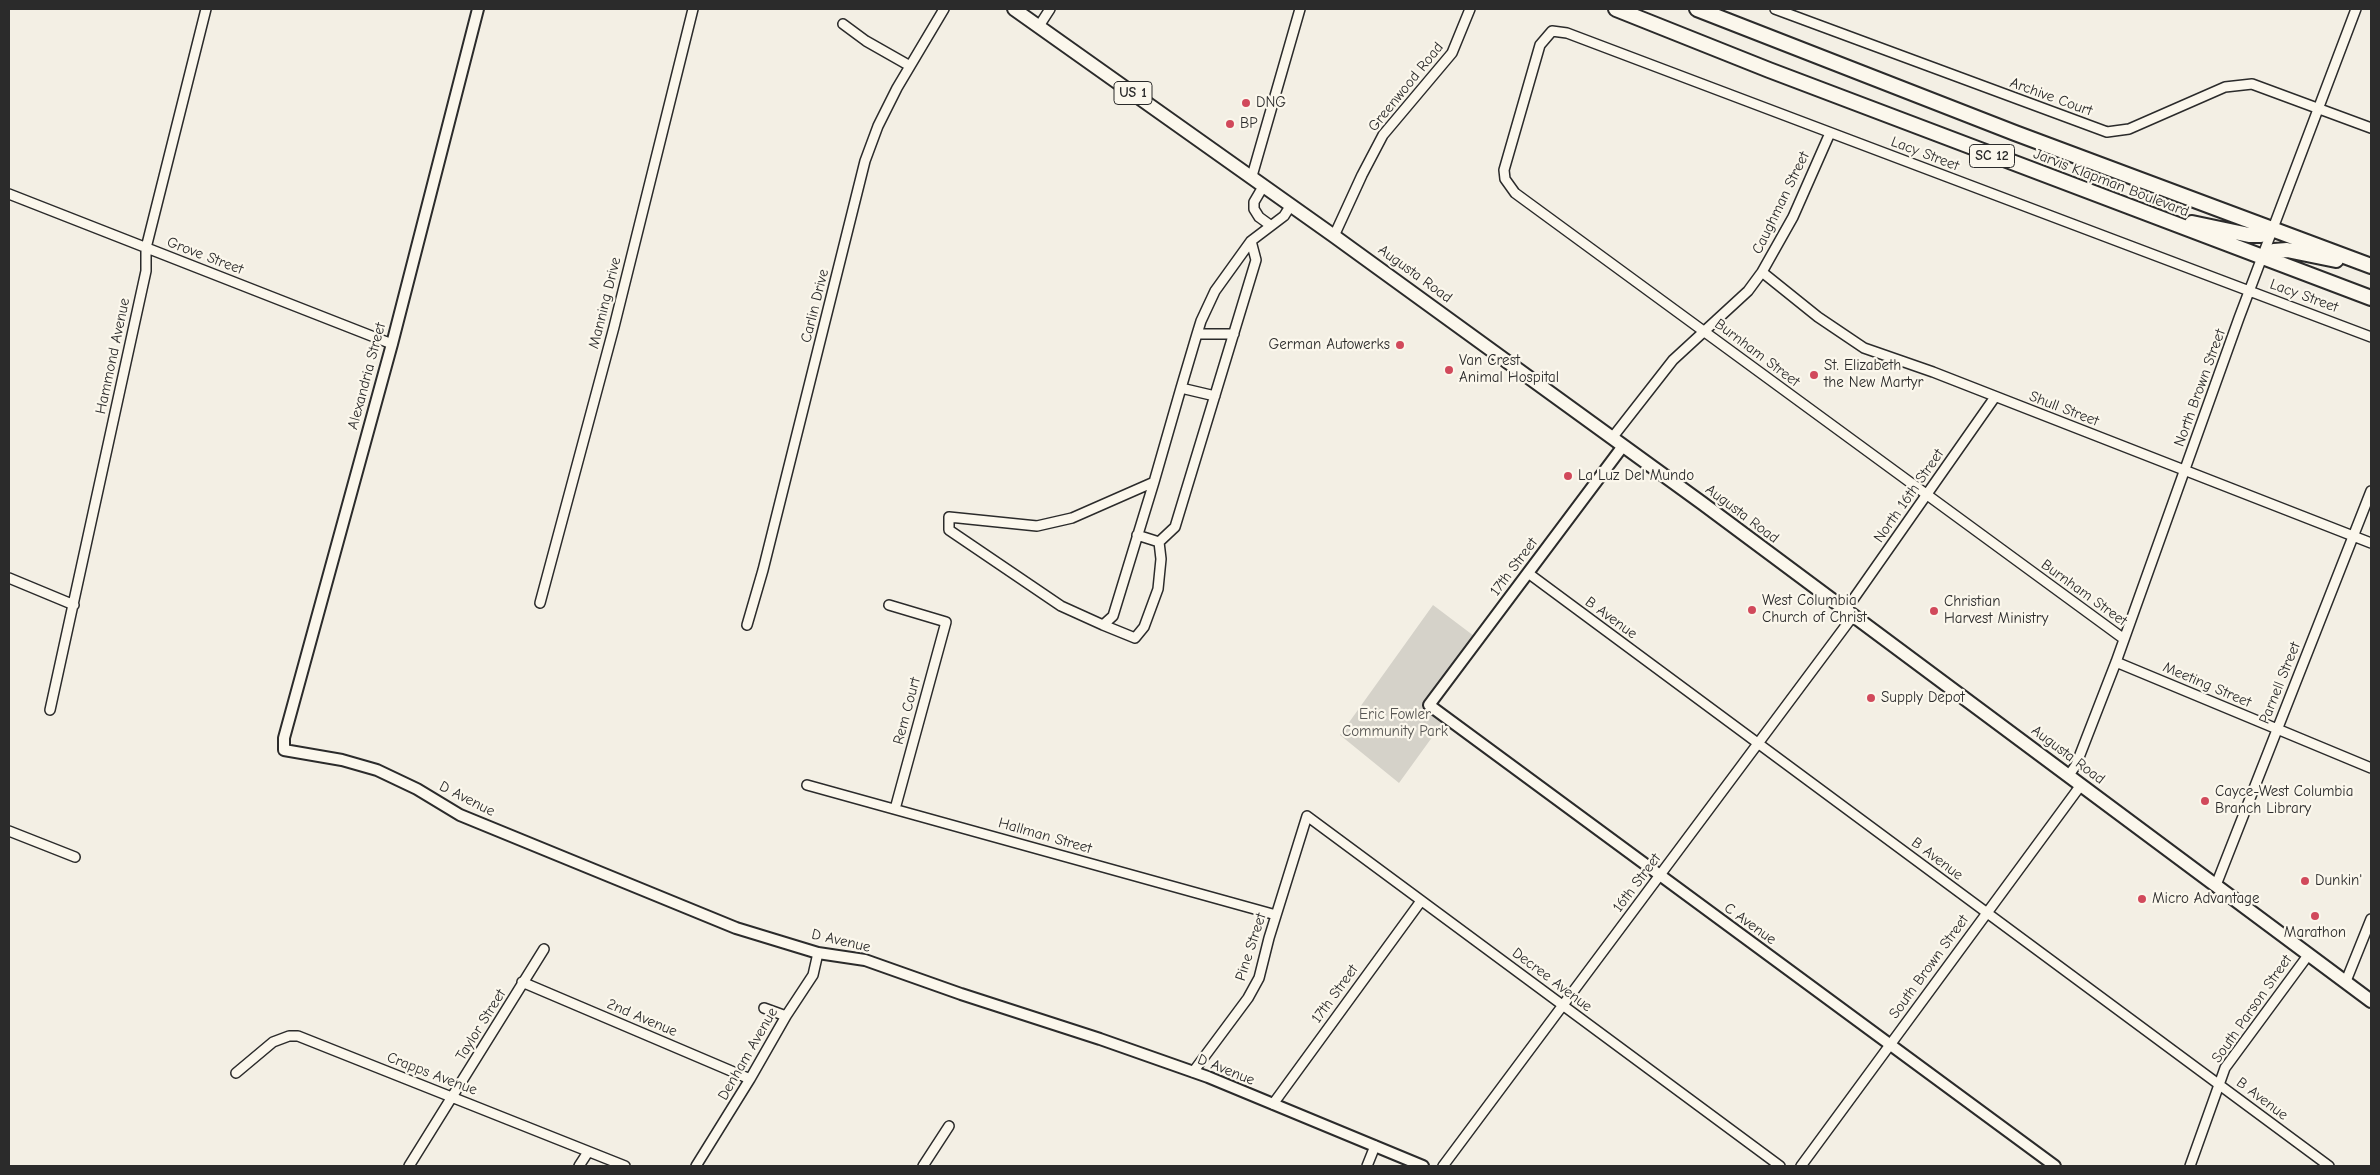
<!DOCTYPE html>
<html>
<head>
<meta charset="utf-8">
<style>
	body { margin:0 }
	#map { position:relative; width:2380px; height:1175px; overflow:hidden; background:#f3efe4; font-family:"Comic Neue",sans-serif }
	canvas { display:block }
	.frame { position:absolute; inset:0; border:10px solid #2b2b2b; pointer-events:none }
</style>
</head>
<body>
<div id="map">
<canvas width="2380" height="1175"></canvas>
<div class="frame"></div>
</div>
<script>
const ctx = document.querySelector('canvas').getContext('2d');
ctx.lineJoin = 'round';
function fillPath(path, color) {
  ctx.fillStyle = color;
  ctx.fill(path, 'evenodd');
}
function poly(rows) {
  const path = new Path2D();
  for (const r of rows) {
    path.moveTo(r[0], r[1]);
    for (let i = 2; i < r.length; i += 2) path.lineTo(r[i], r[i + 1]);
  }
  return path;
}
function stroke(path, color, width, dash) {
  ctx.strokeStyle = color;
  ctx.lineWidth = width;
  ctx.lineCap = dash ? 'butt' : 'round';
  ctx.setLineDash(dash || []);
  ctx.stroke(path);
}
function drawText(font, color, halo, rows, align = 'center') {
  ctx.font = font + ' "Comic Neue",sans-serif';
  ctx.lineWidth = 4.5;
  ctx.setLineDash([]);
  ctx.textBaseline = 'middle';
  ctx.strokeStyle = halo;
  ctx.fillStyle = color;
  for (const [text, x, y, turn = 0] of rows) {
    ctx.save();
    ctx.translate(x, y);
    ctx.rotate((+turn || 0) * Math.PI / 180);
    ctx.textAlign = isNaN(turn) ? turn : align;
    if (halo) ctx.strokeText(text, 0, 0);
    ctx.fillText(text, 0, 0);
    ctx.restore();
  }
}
const green = poly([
	[1433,605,1478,639,1429,705,1446,718,1399,783,1340,735]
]);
const minor = poly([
	[1775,9,2107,132,2129,129,2225,87,2252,84,2371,128],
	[843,24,866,41,910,66],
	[1039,26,1050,9],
	[1252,176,1300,9],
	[1264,185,1254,202,1254,209,1259,217,1270,225],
	[9,194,392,344],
	[1334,236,1362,175,1383,135,1452,53,1470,9],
	[1762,272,1818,317,1864,348,1933,372,2371,543],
	[1197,334,1234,334],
	[1181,388,1215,396],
	[1612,438,1673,360,1748,291,1762,272,1793,217,1830,133],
	[1154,482,1072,518,1037,526,949,517,949,530,1061,606,1103,625,1113,616,1154,482,1181,388,1197,334,1201,321,1215,291,1251,241,1284,216,1291,205],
	[1137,535,1159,542],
	[1528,573,2329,1166],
	[9,578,74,605],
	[540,603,614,327,693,9],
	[889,605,946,622,895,809],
	[1845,611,1995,397],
	[747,625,763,570,865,161,878,126,897,88,944,9],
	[1103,625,1135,638,1144,627,1158,589,1161,559,1159,542,1175,527,1256,260,1251,241],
	[2124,639,1515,193,1505,179,1504,170,1540,45,1552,31,1567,33,2371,337],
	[2116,662,2371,768],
	[50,710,137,312,146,271,146,248,206,9],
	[2069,775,2076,765,2116,662,2239,318,2356,9],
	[807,785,1276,915],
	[9,831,75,857],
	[2216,885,2371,491],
	[2346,981,2371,919],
	[522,982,750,1079],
	[764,1008,786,1016],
	[1193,1072,1248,998,1259,978,1269,938,1307,816,1780,1166],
	[236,1073,273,1042,289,1036,298,1036,625,1166],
	[1273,1104,1421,901],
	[409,1166,544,949],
	[579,1166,588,1152],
	[696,1166,750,1079,786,1016,813,975,818,953],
	[923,1166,949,1126],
	[1367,1166,1375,1146],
	[1443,1166,1853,616],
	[1801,1166,2081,785],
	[2190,1166,2225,1068,2309,954]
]);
const tertiary = poly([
	[478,9,392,344,284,738,284,750,342,760,377,770,417,789,460,815,736,928,818,953,865,960,961,994,1100,1039,1208,1077,1423,1166],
	[1623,446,1429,705,2055,1166]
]);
const primary = poly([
	[1014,9,1334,236,1702,503,2371,1001]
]);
const trunk = poly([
	[1616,9,1769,70,2371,298],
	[1697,9,2015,133,2371,266],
	[2192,223,2249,235,2261,235,2274,229],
	[2263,257,2274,251,2287,250,2336,260]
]);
const markers = [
	[1246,103,5,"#d1495b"],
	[1230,124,5,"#d1495b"],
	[1400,345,5,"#d1495b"],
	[1449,370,5,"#d1495b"],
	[1814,375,5,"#d1495b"],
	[1568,476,5,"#d1495b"],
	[1752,610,5,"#d1495b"],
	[1934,611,5,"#d1495b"],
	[1871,698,5,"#d1495b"],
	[2205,801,5,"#d1495b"],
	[2305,881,5,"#d1495b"],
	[2142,899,5,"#d1495b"],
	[2315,916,5,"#d1495b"]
];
const shields = [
	[1133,93,38],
	[1992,156,45]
];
const shieldNames = [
	["US 1",1133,93],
	["SC 12",1992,156]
];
const streetNames = [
	["Greenwood Road",1406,87,-51],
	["Archive Court",2051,97,20],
	["Lacy Street",1925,154,21],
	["Jarvis Klapman Boulevard",2111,183,21],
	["Caughman Street",1781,203,-64],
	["Grove Street",205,256,21],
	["Augusta Road",1415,274,36],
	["Lacy Street",2304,296,20],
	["Manning Drive",605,303,-76],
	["Carlin Drive",815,306,-76],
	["Burnham Street",1757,353,37],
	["Hammond Avenue",113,356,-78],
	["Alexandria Street",367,376,-75],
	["North Brown Street",2200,388,-70],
	["Shull Street",2064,409,21],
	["North 16th Street",1909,496,-55],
	["Augusta Road",1742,514,37],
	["17th Street",1514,567,-53],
	["Burnham Street",2084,593,36],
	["B Avenue",1611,618,36],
	["Parnell Street",2280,683,-68],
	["Meeting Street",2207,685,23],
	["Rem Court",907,711,-75],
	["Augusta Road",2068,755,37],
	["D Avenue",467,799,27],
	["Hallman Street",1045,836,16],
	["B Avenue",1937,859,37],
	["16th Street",1637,883,-53],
	["C Avenue",1750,924,36],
	["D Avenue",841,941,13],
	["Pine Street",1251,947,-72],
	["South Brown Street",1929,967,-54],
	["Decree Avenue",1552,980,37],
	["17th Street",1335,994,-54],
	["South Parson Street",2252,1009,-55],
	["2nd Avenue",642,1018,23],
	["Taylor Street",481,1025,-58],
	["Denham Avenue",748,1054,-60],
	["D Avenue",1226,1070,22],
	["Crapps Avenue",432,1074,21],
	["B Avenue",2262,1099,37]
];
const poiNames = [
	["DNG",1256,103],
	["BP",1240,124],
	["German Autowerks",1390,345,"right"],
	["Van Crest",1459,361],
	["Animal Hospital",1459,378],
	["St. Elizabeth",1824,366],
	["the New Martyr",1824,383],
	["La Luz Del Mundo",1578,476],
	["West Columbia",1762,601],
	["Church of Christ",1762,618],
	["Christian",1944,602],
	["Harvest Ministry",1944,619],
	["Supply Depot",1881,698],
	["Cayce-West Columbia",2215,792],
	["Branch Library",2215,809],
	["Dunkin'",2315,881],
	["Micro Advantage",2152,899],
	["Marathon",2315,933,"center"]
];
const parkNames = [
	["Eric Fowler",1395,715],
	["Community Park",1395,732]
];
fillPath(green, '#d5d2c9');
stroke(minor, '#2b2b2b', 12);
stroke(tertiary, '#2b2b2b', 14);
stroke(primary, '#2b2b2b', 16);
stroke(trunk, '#2b2b2b', 18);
stroke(minor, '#fbf7ec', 9);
stroke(tertiary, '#fbf7ec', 10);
stroke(primary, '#fbf7ec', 12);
stroke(trunk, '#fbf7ec', 14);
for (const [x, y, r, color] of markers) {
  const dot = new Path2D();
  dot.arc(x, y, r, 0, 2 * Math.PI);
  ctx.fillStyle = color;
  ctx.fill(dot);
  stroke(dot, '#fbf7ec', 2);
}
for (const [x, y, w] of shields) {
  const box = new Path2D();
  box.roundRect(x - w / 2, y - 11.5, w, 23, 4);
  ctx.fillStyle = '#fbf7ec';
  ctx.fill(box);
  stroke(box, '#2b2b2b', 1);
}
drawText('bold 14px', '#2b2b2b', null, shieldNames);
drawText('15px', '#2b2b2b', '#fbf7ec', streetNames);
drawText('15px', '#2b2b2b', '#fbf7ec', poiNames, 'left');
drawText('15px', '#565552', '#fbf7ec', parkNames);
</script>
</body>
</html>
